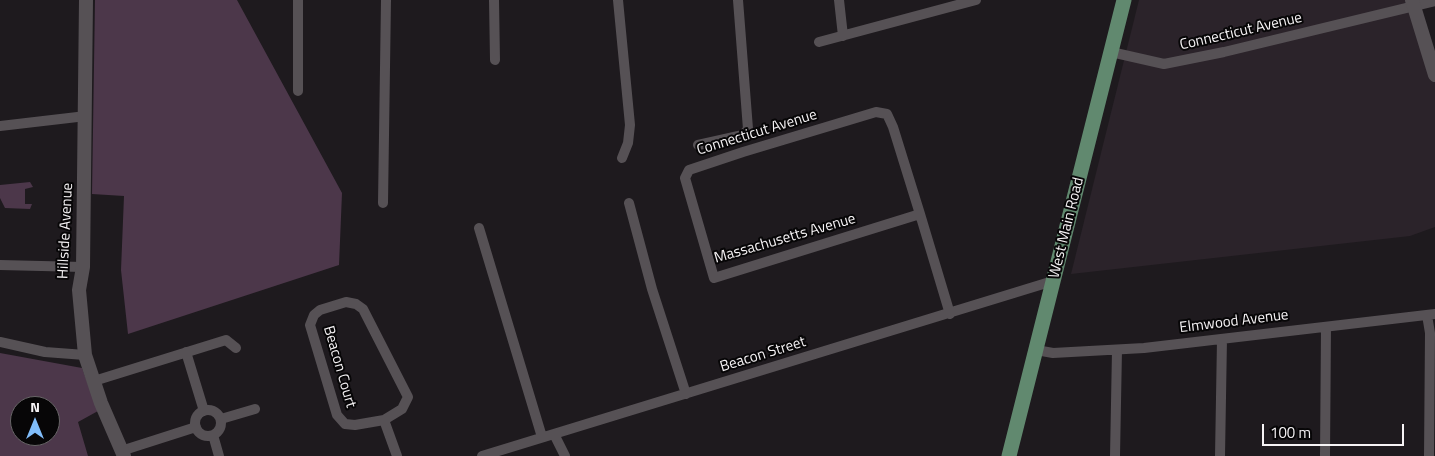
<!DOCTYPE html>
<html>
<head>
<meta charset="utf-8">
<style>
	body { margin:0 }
	#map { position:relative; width:1435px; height:456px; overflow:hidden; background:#1e1a1e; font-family:"Titillium Web",sans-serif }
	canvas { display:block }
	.north { position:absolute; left:10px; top:396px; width:50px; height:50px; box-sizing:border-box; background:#070607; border:1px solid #676566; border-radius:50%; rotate:0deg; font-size:14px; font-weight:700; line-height:20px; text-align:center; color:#f6f3f5 }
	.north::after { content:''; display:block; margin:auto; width:18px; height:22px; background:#80bdfa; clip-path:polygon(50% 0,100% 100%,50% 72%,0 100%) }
	.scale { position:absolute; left:1262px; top:424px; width:142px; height:22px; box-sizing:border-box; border:2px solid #f6f3f5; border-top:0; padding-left:6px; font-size:15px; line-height:18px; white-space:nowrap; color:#f6f3f5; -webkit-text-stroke:4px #070607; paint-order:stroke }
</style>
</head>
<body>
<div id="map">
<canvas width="1435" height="456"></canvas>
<div class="north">N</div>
<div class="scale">100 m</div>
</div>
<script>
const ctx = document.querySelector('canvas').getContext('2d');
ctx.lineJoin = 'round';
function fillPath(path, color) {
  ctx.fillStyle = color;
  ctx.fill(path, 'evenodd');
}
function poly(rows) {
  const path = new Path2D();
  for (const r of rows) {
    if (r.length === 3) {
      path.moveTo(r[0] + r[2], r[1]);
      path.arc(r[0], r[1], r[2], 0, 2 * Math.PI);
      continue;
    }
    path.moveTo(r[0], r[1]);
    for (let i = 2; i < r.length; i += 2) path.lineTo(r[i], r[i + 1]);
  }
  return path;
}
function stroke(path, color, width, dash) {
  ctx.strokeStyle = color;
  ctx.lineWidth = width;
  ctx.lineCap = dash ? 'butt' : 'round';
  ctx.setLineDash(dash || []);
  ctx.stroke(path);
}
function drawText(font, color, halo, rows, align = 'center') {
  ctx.font = font + ' "Titillium Web",sans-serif';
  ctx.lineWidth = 4;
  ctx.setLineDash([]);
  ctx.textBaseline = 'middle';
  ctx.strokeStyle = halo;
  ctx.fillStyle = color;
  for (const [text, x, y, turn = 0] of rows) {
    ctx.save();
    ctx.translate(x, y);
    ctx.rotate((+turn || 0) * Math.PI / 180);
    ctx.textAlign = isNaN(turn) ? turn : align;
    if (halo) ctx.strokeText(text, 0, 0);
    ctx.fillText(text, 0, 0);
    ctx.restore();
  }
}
const built = poly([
	[1139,0,1411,0,1435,80,1435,227,1410,236,1071,274]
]);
const green = poly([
	[95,0,237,0,342,193,339,265,128,334,121,270,124,196,92,194],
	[30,182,33,187,25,189,25,204,32,204,30,209,5,208,0,198,0,185],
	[0,353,82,368,98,411,78,422,88,456,0,456],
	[20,406,50,406,50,436,20,436]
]);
const street = poly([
	[298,0,298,91],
	[494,0,495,60],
	[618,0,630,125,628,143,622,158],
	[839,0,843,36],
	[819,42,976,0],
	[1111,52,1164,64,1224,52,1435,1],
	[0,126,86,116],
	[698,145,743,135,748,129,738,0],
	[383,203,386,0],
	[629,203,652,289,686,394],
	[920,214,714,278,685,178,689,170,743,152,876,112,887,114,893,127,920,214,950,314],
	[479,228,542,437],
	[0,265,83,267],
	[346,302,356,304,363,309,408,397,402,409,384,420,355,425,345,424,337,415,310,325,314,315,320,310,346,302],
	[1427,315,1430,333,1429,456],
	[0,342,45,352,85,355],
	[1036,350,1053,353,1144,348,1435,314],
	[186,352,204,411],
	[94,381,226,340,236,348],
	[208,423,13],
	[221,419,255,409],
	[384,420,397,456],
	[554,434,565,456],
	[213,435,219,456],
	[121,451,196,427],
	[482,456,1053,281],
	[1115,456,1117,350],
	[1220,456,1222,339],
	[1325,456,1326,327]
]);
const secondary = poly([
	[86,0,83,267,79,290,85,355,101,403,124,456],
	[1412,0,1435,75]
]);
const primary = poly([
	[1009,456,1124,0]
]);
const streetNames = [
	["Connecticut Avenue",1241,32,-13],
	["Connecticut Avenue",757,133,-17],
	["West Main Road",1067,228,-76],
	["Hillside Avenue",66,231,-87],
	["Massachusetts Avenue",785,239,-16],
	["Elmwood Avenue",1234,322,-7],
	["Beacon Street",763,355,-17],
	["Beacon Court",339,367,74]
];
fillPath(built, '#2b232a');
fillPath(green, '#4c374a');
stroke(street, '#565155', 10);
stroke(secondary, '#565155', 14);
stroke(primary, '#61896f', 15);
drawText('15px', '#f6f3f5', '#070607', streetNames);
</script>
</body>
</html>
